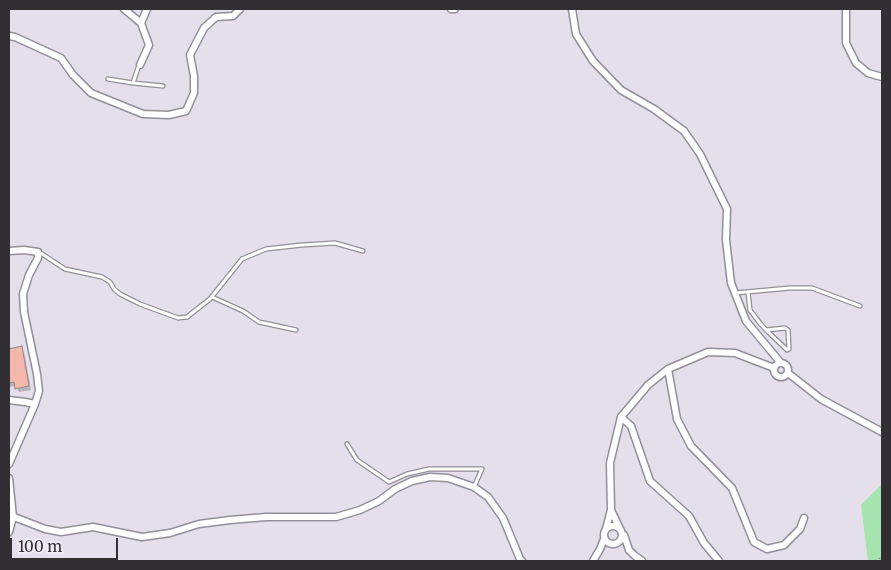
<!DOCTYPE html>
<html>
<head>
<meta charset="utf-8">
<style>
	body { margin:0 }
	#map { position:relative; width:891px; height:570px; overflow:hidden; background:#e4dfea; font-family:Merriweather,serif }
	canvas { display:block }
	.frame { position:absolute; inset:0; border:10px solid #312f33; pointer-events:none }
	.scale { position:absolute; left:10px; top:538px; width:108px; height:22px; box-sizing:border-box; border:2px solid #312f33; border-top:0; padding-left:6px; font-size:15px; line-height:18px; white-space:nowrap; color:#312f33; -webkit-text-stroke:4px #f1ecf7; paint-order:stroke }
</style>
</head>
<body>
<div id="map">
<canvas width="891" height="570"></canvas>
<div class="frame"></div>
<div class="scale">100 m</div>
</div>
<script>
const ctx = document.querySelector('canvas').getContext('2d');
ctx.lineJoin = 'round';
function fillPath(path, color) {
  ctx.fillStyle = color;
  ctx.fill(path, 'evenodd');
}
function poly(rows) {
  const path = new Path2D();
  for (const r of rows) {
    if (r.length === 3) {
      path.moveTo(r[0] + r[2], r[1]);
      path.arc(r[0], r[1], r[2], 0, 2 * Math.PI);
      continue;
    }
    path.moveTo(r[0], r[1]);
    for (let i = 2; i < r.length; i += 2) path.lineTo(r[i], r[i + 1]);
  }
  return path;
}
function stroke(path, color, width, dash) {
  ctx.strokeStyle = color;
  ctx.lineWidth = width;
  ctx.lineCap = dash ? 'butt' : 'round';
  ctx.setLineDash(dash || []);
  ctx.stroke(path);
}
const green = poly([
	[882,484,882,561,868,561,861,505]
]);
const shadow = poly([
	[22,348,24,352,31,390,19,392,16,386,9,387,9,350]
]);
const building = poly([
	[22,346,29,386,15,389,14,382,9,383,9,349,22,346]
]);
const path = poly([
	[874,561,876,559,882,558]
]);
const service = poly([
	[108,79,133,83,163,86],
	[133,83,139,65],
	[39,252,65,269,102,277,110,282,114,289,120,294,140,304,178,318,187,317,210,299,242,259,266,249,302,245,335,243,363,251],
	[748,292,750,310,759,322,766,330,783,346,787,350,789,349,788,330,785,328,766,330],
	[735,293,790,288,812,288,860,306],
	[212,297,243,311,259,322,296,330],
	[347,444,357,460,389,482,407,474,429,469,482,469,474,487]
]);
const minor = poly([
	[124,9,141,23,149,45,140,65],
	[451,9,455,9],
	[572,9,576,34,593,61,621,90,654,109,684,131,700,154,727,209,726,240,731,283,746,321,780,362],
	[846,9,846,43,856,63,868,73,882,77],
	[141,23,147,9],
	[9,36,15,37,61,58,73,75,91,93,143,114,169,115,186,111,194,93,194,76,190,55,204,28,216,17,233,16,240,9],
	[9,251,24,250,38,252,38,258,29,275,23,294,24,312,37,374,39,391,35,404,9,464],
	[781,370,7],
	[668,369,677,419,691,446,732,488,754,542,767,549,784,545,800,529,804,518],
	[788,373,821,399,882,432],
	[9,400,25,402,35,404],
	[621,417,631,426,650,481,689,516,704,543,719,561],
	[9,478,13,517,9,532],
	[611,510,620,529],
	[9,515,45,529,61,532,93,527,142,537,170,533,199,524,230,520,266,517,336,517,360,510,379,501,395,489,412,481,430,477,448,478,474,487,488,497,503,518,520,559,522,561],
	[613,535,9],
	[606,529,611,510,610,463,621,417,648,385,668,369,708,352,735,353,774,368],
	[624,535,629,550,634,555,642,561],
	[593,561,600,549,604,539]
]);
fillPath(green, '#a5e4ae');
fillPath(shadow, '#0003');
fillPath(building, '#f3b7ab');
stroke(building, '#918582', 1);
stroke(service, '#938f99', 5.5);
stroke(minor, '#938f99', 9);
stroke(path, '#a29ea6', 1, [2.5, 2.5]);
stroke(service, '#fff', 3);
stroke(minor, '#fff', 6);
</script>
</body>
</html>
